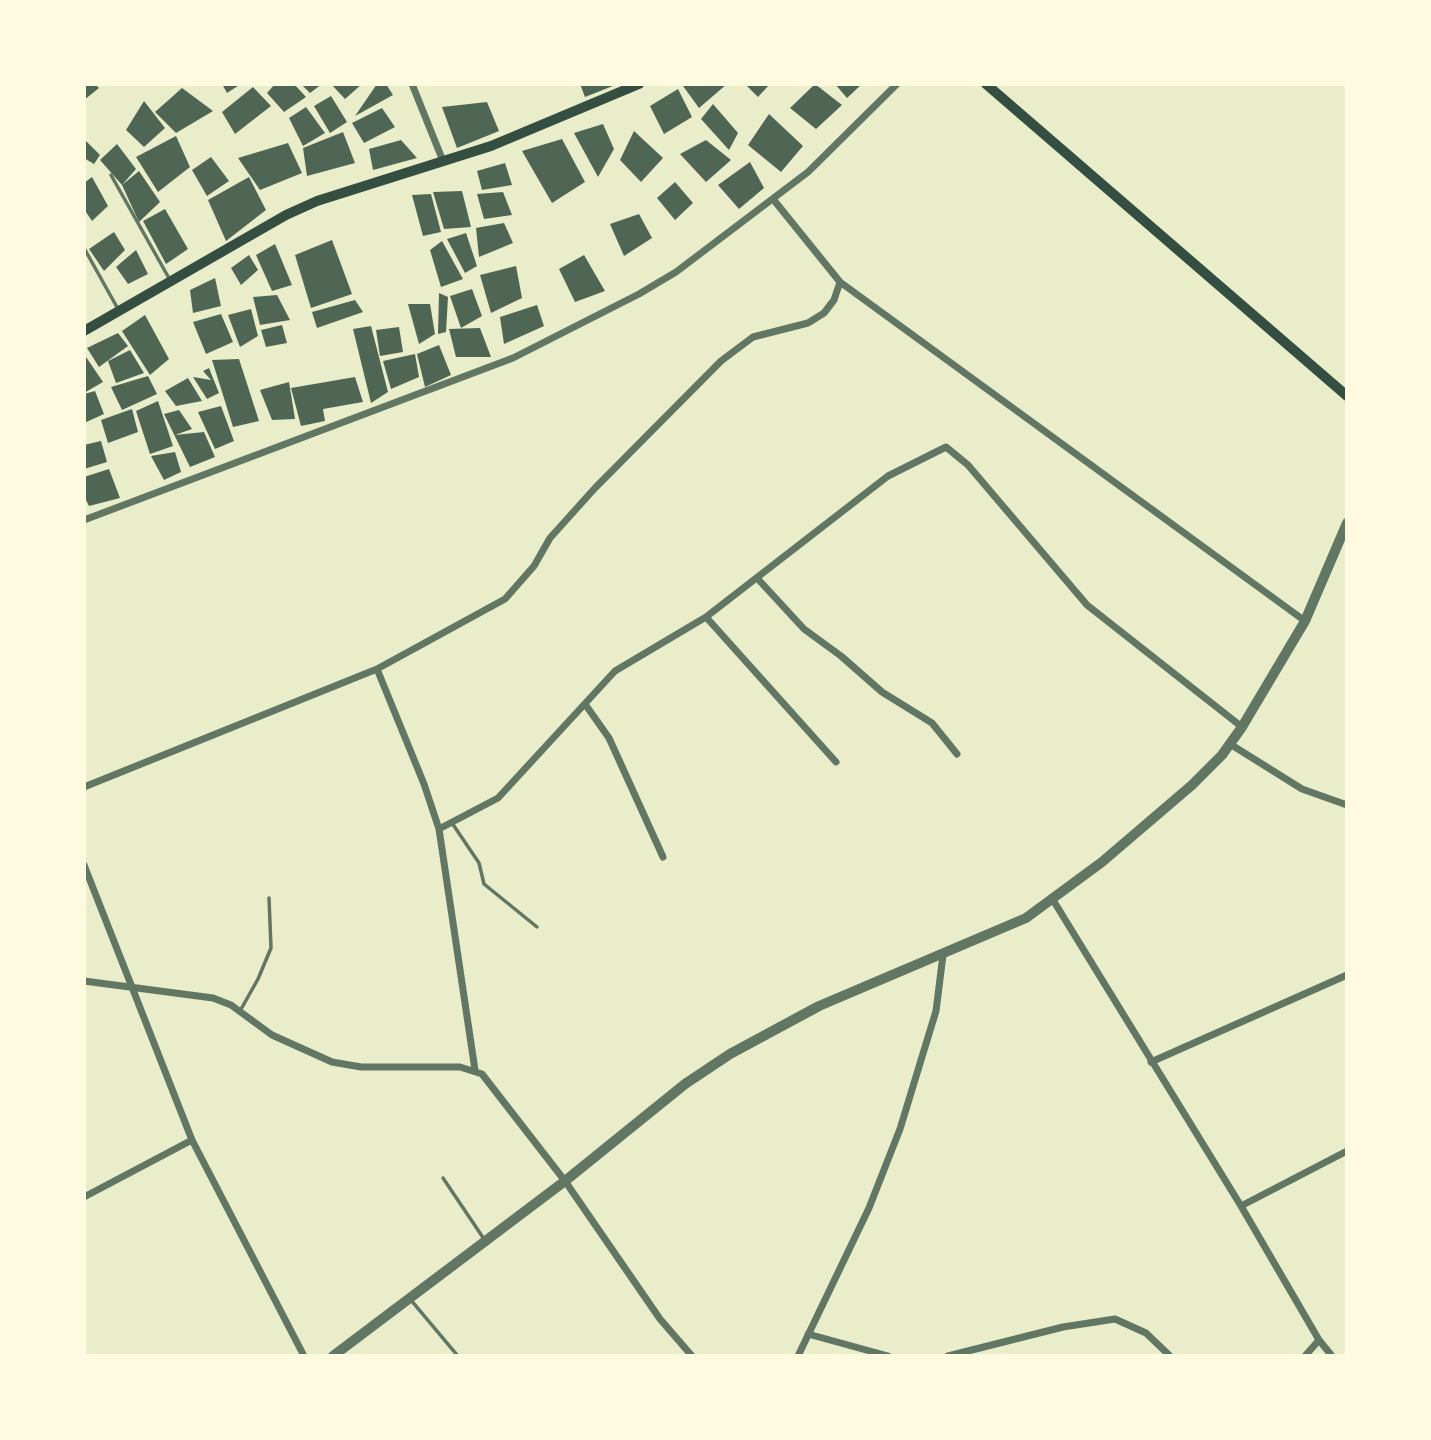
<!DOCTYPE html>
<html>
<head>
<meta charset="utf-8">
<style>
	body { margin:0 }
	#map { position:relative; width:1431px; height:1440px; overflow:hidden; background:#e9edc9; font-family:"Roboto Condensed",sans-serif }
	canvas { display:block }
	.frame { position:absolute; inset:0; border:86px solid #fefae0; pointer-events:none }
</style>
</head>
<body>
<div id="map">
<canvas width="1431" height="1440"></canvas>
<div class="frame"></div>
</div>
<script>
const ctx = document.querySelector('canvas').getContext('2d');
ctx.lineJoin = 'round';
function fillPath(path, color) {
  ctx.fillStyle = color;
  ctx.fill(path, 'evenodd');
}
function poly(rows) {
  const path = new Path2D();
  for (const r of rows) {
    path.moveTo(r[0], r[1]);
    for (let i = 2; i < r.length; i += 2) path.lineTo(r[i], r[i + 1]);
  }
  return path;
}
function stroke(path, color, width, dash) {
  ctx.strokeStyle = color;
  ctx.lineWidth = width;
  ctx.lineCap = dash ? 'butt' : 'round';
  ctx.setLineDash(dash || []);
  ctx.stroke(path);
}
const building = poly([
	[84,84,95,84,99,88,84,100],
	[222,84,241,84,227,93],
	[275,84,294,84,306,97,284,112,267,93],
	[301,84,322,84,310,93],
	[331,84,362,84,345,99],
	[377,84,386,84,393,95,355,116],
	[580,84,618,84,585,97],
	[686,84,727,84,699,108,683,86],
	[745,84,770,84,758,97],
	[815,84,842,105,816,129,790,108],
	[835,84,862,84,847,98],
	[253,87,271,106,235,134,222,112],
	[182,88,213,111,176,133,155,112],
	[678,89,692,117,664,134,650,106],
	[331,96,347,122,330,133,314,106],
	[144,101,165,128,144,147,126,130],
	[487,102,499,131,457,148,442,107],
	[713,104,738,133,729,150,701,119],
	[306,107,325,133,303,146,289,118],
	[382,108,395,127,364,143,352,123],
	[769,114,803,146,781,172,748,145],
	[603,124,614,149,598,177,574,133],
	[634,131,663,158,641,182,620,160],
	[343,132,355,163,307,176,303,148],
	[176,136,190,167,158,192,136,157],
	[84,139,100,155,94,164,84,158],
	[562,139,585,182,552,203,522,151],
	[401,140,417,158,373,170,369,149],
	[706,140,731,160,706,182,680,154],
	[288,143,302,173,260,190,238,158],
	[117,144,136,169,122,185,139,171,160,202,139,222,122,185,100,160],
	[211,157,229,181,207,196,192,170],
	[750,162,764,188,739,209,718,185],
	[505,163,512,185,482,190,477,171],
	[92,177,108,206,92,221,84,209,84,183],
	[249,177,266,210,226,241,208,200],
	[675,182,693,203,675,220,657,198],
	[462,191,471,227,444,229,433,192],
	[503,192,512,215,484,219,477,194],
	[431,194,441,232,423,236,412,195],
	[165,209,188,249,166,264,143,221],
	[639,214,652,238,624,256,610,224],
	[504,223,513,243,479,257,476,228],
	[114,232,125,250,104,271,89,249],
	[466,233,477,266,465,273,447,239],
	[332,240,352,294,311,308,295,255],
	[442,241,463,279,441,287,430,250],
	[275,244,292,285,272,291,256,255],
	[136,250,148,274,128,284,116,267],
	[249,255,258,270,241,285,231,268],
	[584,255,605,291,575,302,559,269],
	[516,266,522,298,491,313,480,275],
	[215,278,221,306,193,313,190,290],
	[472,289,482,316,461,328,450,296],
	[439,293,448,297,446,332,438,334],
	[277,295,290,320,260,325,253,297],
	[355,300,363,312,317,328,312,312],
	[408,304,430,304,435,334,419,344],
	[537,305,544,326,504,344,500,317],
	[251,309,258,336,240,347,228,315],
	[221,314,233,342,206,354,193,322],
	[145,315,169,359,150,375,122,331],
	[282,325,287,343,266,347,261,330],
	[371,326,388,392,371,403,353,329],
	[399,327,403,352,380,356,376,330],
	[480,328,491,357,456,357,449,329],
	[118,333,128,346,99,367,87,348],
	[439,345,451,375,425,387,417,354],
	[130,350,144,373,116,383,108,361],
	[84,354,103,382,84,393],
	[415,354,419,377,391,389,383,361],
	[239,359,259,421,233,427,212,360],
	[209,368,219,393,207,399,193,377,211,380,203,371],
	[148,376,157,394,122,410,111,387],
	[355,377,363,402,323,409,325,421,301,426,291,388],
	[188,378,202,401,176,406,165,391],
	[289,382,295,419,272,420,260,390],
	[95,391,104,414,84,423,84,394],
	[158,401,173,446,150,454,136,411],
	[221,406,234,441,215,449,198,412],
	[132,409,138,432,108,443,101,420],
	[179,410,192,429,175,435,204,432,215,457,190,467,164,414],
	[101,441,107,462,84,469,84,445],
	[175,452,181,472,164,480,151,456],
	[109,469,120,498,89,506,84,496,84,477]
]);
const service = poly([
	[111,175,170,280],
	[84,248,118,309],
	[452,823,479,863,484,884,537,927],
	[240,1011,258,979,271,948,269,898],
	[443,1178,484,1239],
	[411,1300,458,1356]
]);
const minor = poly([
	[412,84,443,161],
	[773,199,840,282,1305,621],
	[84,520,513,358,639,294,676,272,808,172,897,84],
	[757,578,804,629,841,656,882,692,932,723,957,754],
	[706,617,836,762],
	[377,669,424,784,439,829,475,1070],
	[585,704,609,738,663,857],
	[1230,744,1302,789,1347,805],
	[84,787,377,669,505,599,534,566,550,538,595,488,721,361,753,337,808,323,824,313,834,300,840,282],
	[439,829,498,798,615,671,706,617,888,476,946,447,968,465,1087,605,1242,727],
	[84,865,192,1140,304,1356],
	[1053,900,1241,1206,1319,1340,1332,1356],
	[84,981,213,998,231,1005,272,1035,332,1062,361,1067,460,1067,482,1074,565,1181,660,1319,692,1356],
	[1151,1062,1347,975],
	[84,1197,192,1140],
	[1241,1206,1347,1151],
	[808,1334,888,1356],
	[798,1356,869,1208,900,1129,936,1011,943,955],
	[948,1356,1063,1327,1115,1319,1146,1333,1170,1356],
	[1305,1356,1319,1340]
]);
const tertiary = poly([
	[333,1356,565,1181,685,1084,730,1054,819,1006,1026,918,1102,862,1192,785,1222,755,1242,727,1305,621,1347,523]
]);
const secondary = poly([
	[986,84,1347,396],
	[84,331,286,215,317,201,491,146,639,84]
]);
fillPath(building, '#4f6655');
stroke(service, '#617663', 3.5);
stroke(minor, '#617663', 7);
stroke(tertiary, '#617663', 10);
stroke(secondary, '#344e41', 10);
</script>
</body>
</html>
